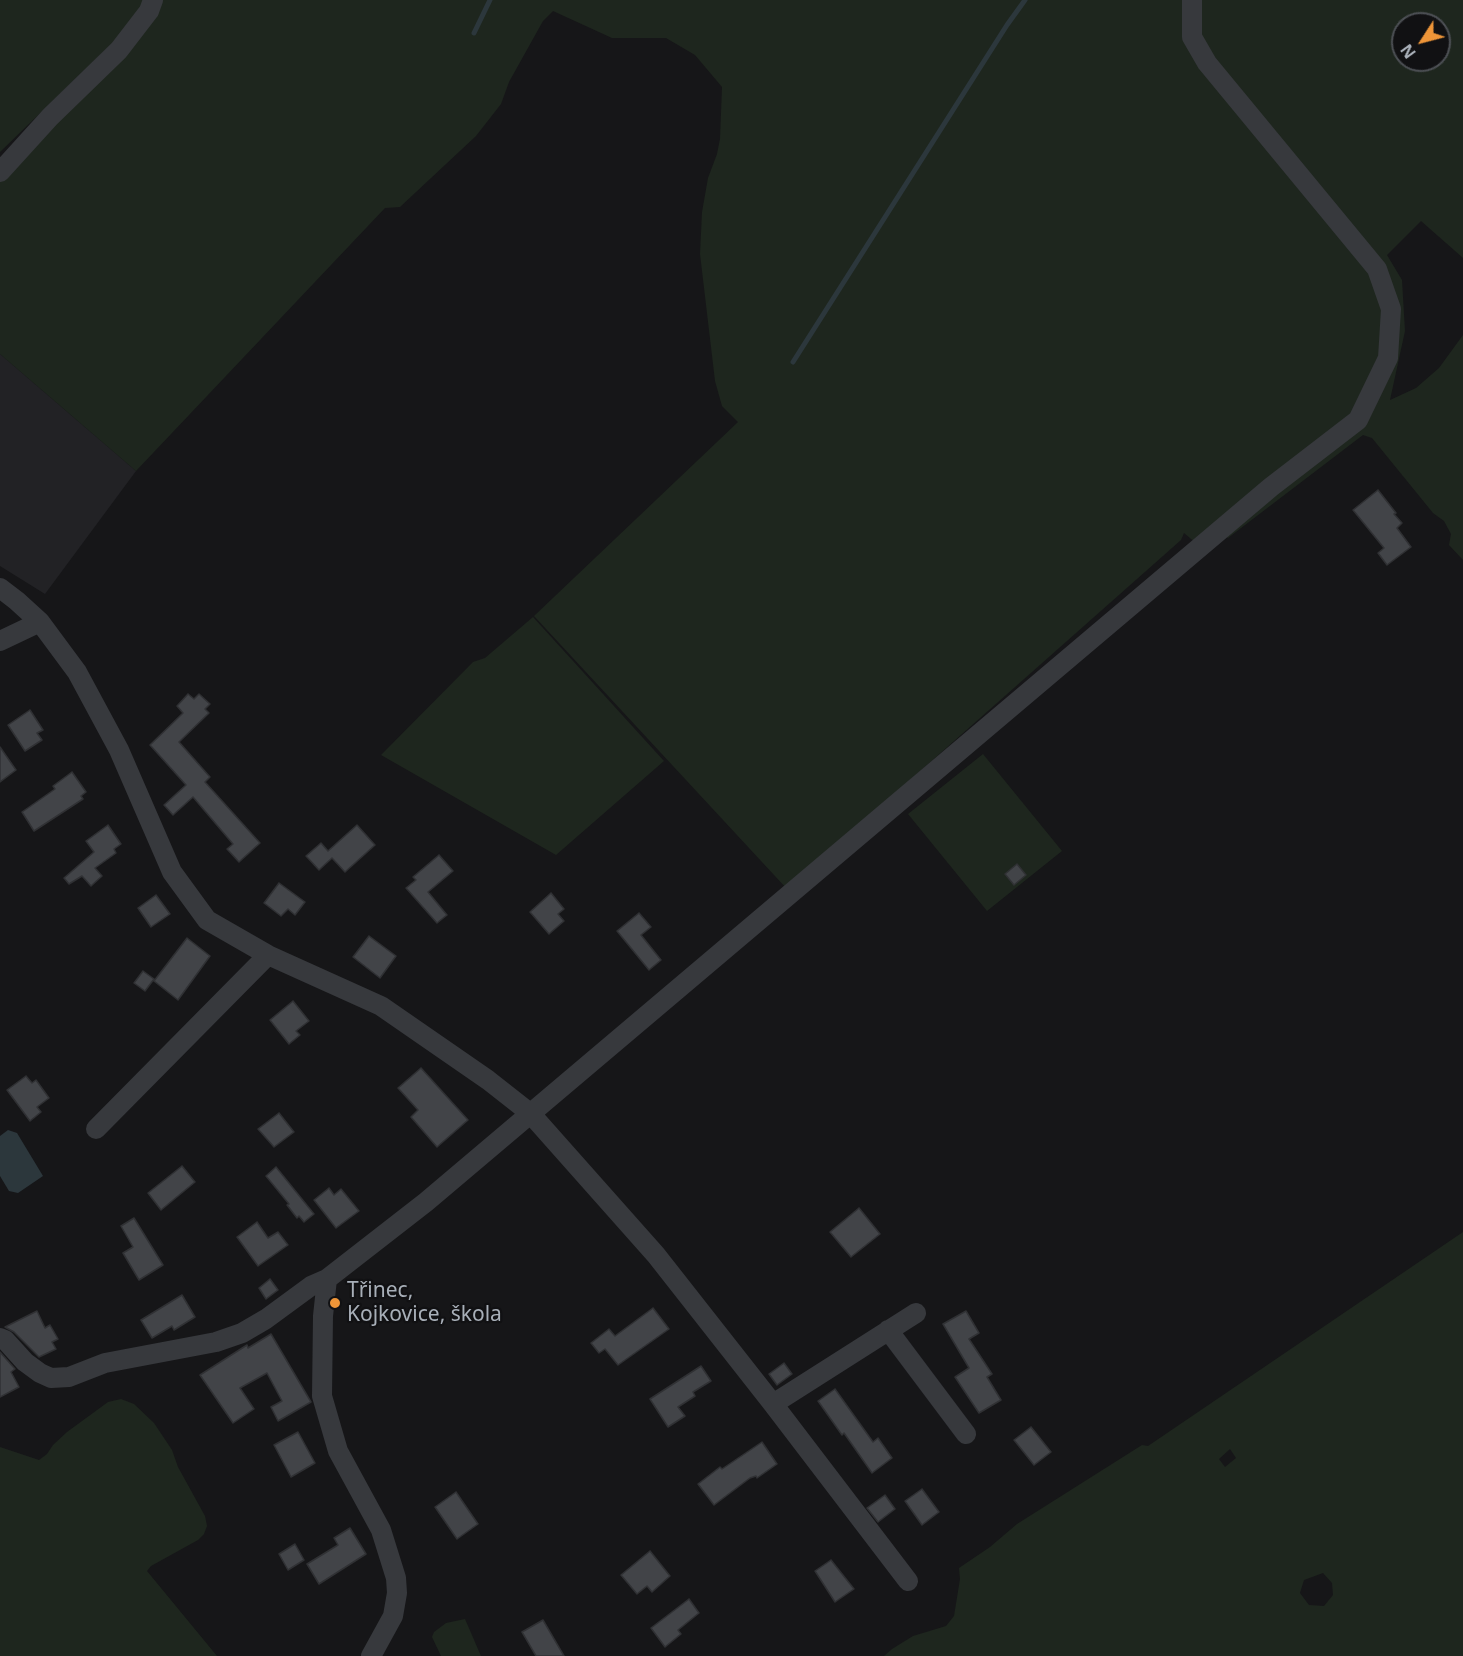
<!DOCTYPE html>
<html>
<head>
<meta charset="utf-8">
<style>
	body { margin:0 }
	#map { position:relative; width:1463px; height:1656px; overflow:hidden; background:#161618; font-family:"Noto Sans",sans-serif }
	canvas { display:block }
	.north { position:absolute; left:1391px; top:12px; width:60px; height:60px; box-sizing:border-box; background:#111113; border:2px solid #4d5055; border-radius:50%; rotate:234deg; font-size:16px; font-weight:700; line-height:24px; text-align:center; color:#a8afb8 }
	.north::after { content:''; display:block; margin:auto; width:21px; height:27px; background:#ee9538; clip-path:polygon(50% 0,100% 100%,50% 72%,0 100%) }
</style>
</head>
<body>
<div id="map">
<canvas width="1463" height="1656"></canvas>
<div class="north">N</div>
</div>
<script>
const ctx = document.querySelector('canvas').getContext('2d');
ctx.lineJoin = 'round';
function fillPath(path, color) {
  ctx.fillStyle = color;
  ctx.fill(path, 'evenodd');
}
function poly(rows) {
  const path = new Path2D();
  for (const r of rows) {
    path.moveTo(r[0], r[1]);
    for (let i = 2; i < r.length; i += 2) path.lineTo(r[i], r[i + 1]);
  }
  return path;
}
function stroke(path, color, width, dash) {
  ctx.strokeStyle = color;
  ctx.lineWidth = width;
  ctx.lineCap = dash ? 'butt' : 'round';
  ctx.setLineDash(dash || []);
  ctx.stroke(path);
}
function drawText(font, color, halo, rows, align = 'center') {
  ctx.font = font + ' "Noto Sans",sans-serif';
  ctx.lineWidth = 4.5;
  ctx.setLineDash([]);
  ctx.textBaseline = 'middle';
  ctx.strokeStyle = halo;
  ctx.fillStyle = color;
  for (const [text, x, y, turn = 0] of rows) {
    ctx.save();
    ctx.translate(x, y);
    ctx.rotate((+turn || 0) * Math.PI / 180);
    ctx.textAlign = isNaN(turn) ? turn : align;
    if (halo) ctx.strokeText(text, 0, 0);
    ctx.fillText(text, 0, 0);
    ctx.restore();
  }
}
const built = poly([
	[0,354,136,471,45,594,0,566]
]);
const green = poly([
	[0,0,145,0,126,30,0,152],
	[162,0,1463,0,1463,258,1421,221,1387,255,1402,280,1405,331,1390,400,1416,388,1439,368,1463,335,1463,560,1449,545,1451,534,1444,521,1433,513,1372,438,1363,435,1228,538,1215,529,1197,544,1184,533,1181,540,787,889,534,616,738,422,722,406,715,381,700,254,702,212,708,178,717,154,720,139,722,87,695,55,666,38,612,38,553,11,543,21,509,82,501,104,476,136,400,207,385,208,136,471,0,354,0,181],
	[1403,24,1439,24,1439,60,1403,60],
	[533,617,664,761,556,855,381,755,473,662,485,658],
	[983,754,1062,851,987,911,908,814],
	[1463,1232,1463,1656,884,1656,892,1649,913,1636,946,1626,954,1616,960,1579,959,1568,990,1547,1017,1524,1142,1445,1148,1446],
	[1230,1449,1236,1458,1225,1467,1219,1459],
	[1323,1573,1332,1583,1333,1595,1324,1606,1309,1605,1300,1593,1304,1580],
	[121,1399,134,1404,154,1423,172,1450,178,1467,205,1516,207,1526,204,1534,198,1540,151,1566,147,1571,217,1656,0,1656,0,1447,39,1460,47,1454,53,1445,67,1432,108,1402],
	[465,1619,481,1656,441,1656,432,1637,434,1632,446,1623]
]);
const water = poly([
	[8,1130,17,1133,43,1176,18,1193,9,1191,0,1176,0,1136]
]);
const stream = poly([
	[474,33,490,0],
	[793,362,1007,25,1025,0]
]);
const building = poly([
	[1378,490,1396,513,1394,514,1402,523,1397,528,1411,547,1387,565,1378,553,1384,548,1353,510,1378,490],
	[188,694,194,699,199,694,210,704,205,709,209,713,179,742,210,777,205,782,260,843,239,862,227,849,233,844,193,797,173,815,164,805,186,785,150,745,183,713,177,706,188,694],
	[30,710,43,730,37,733,42,740,25,751,8,725,30,710],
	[0,747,16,770,0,782,0,747],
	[72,772,86,792,81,796,83,799,34,831,22,812,55,789,53,786,72,772],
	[108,825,121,844,114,849,116,853,95,868,102,876,91,886,82,876,69,884,64,878,94,852,86,841,108,825],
	[357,825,375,845,345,872,332,858,319,870,306,856,321,843,328,851,357,825],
	[439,855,453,871,428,892,447,915,437,923,406,888,416,880,413,877,439,855],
	[1017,864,1026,875,1014,885,1005,874,1017,864],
	[279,883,305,902,295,915,288,909,281,916,264,903,279,883],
	[551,893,564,909,558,914,564,921,549,934,530,912,551,893],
	[156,895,170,914,151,927,138,908,156,895],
	[639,913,651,927,641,935,661,960,649,970,617,931,639,913],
	[369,936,396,956,380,978,353,957,369,936],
	[187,938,210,956,178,1000,154,981,187,938],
	[143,971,154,979,145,991,134,983,143,971],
	[293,1001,309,1021,296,1031,300,1035,289,1044,270,1020,293,1001],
	[421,1068,468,1120,437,1147,411,1117,418,1110,398,1088,421,1068],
	[26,1076,32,1083,36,1080,49,1098,37,1107,41,1112,30,1121,7,1090,26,1076],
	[279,1113,294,1132,274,1147,258,1129,279,1113],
	[182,1166,195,1182,161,1210,148,1193,182,1166],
	[276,1167,314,1214,304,1222,299,1216,297,1218,287,1205,289,1204,266,1176,276,1167],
	[329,1188,334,1195,341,1189,359,1211,336,1228,314,1200,329,1188],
	[859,1208,880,1234,851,1257,830,1232,859,1208],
	[134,1218,163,1265,139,1280,123,1253,133,1247,121,1226,134,1218],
	[257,1222,268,1238,278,1232,288,1245,258,1266,237,1237,257,1222],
	[270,1279,278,1290,266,1299,259,1288,270,1279],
	[182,1295,195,1317,174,1330,172,1326,152,1338,141,1320,182,1295],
	[653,1308,669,1329,618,1365,605,1349,599,1353,591,1343,609,1329,615,1336,653,1308],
	[37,1311,45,1328,50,1325,58,1339,52,1342,56,1349,39,1357,14,1332,5,1327,37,1311],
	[966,1311,979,1333,969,1339,992,1374,987,1377,1001,1400,979,1413,955,1377,969,1368,943,1324,966,1311],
	[271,1334,311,1402,278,1421,271,1407,282,1401,267,1373,240,1388,254,1409,233,1423,200,1375,247,1345,248,1348,271,1334],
	[0,1352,15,1369,11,1372,19,1387,0,1397,0,1352],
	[784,1363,792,1374,777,1385,769,1374,784,1363],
	[701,1366,711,1381,693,1392,695,1396,678,1407,685,1416,668,1427,650,1399,701,1366],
	[835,1389,873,1442,878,1438,892,1458,872,1473,844,1433,842,1435,818,1401,835,1389],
	[1031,1427,1051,1452,1034,1465,1014,1440,1031,1427],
	[298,1432,315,1463,291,1477,274,1445,298,1432],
	[762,1442,777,1464,757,1478,756,1476,750,1478,714,1505,698,1484,720,1467,722,1469,762,1442],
	[922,1489,939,1512,922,1525,905,1501,922,1489],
	[456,1492,478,1524,457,1539,435,1507,456,1492],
	[885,1495,895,1509,878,1522,867,1508,885,1495],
	[350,1528,366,1554,319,1584,307,1564,338,1545,334,1538,350,1528],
	[295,1544,304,1560,288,1570,279,1554,295,1544],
	[650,1551,670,1576,652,1592,647,1586,637,1594,621,1575,650,1551],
	[831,1560,854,1589,835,1602,815,1571,831,1560],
	[689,1599,699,1613,678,1630,681,1634,665,1647,651,1628,689,1599],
	[543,1620,564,1656,536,1656,522,1632,543,1620]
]);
const minor = poly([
	[0,172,50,117,119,50,149,11,153,0],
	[0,588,17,601,40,622,77,672,119,750,172,872,207,920,268,955,381,1006,488,1080,530,1113,656,1255,773,1404,908,1581],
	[0,641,40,622],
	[96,1129,268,955],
	[888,1330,966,1434],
	[0,1338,5,1340,25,1362,40,1373,51,1378,69,1377,105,1363,216,1342,242,1333,266,1319,311,1286,327,1279],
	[773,1404,916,1313],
	[371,1656,393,1616,397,1593,396,1578,381,1530,338,1451,322,1396,323,1316,327,1279,426,1202,1271,487,1358,420,1388,358,1391,309,1377,269,1207,63,1192,37,1192,0]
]);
const markers = [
	[335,1303,6,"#ee9538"]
];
const poiNames = [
	["Třinec,",347,1291],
	["Kojkovice, škola",347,1315]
];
fillPath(built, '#222225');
fillPath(green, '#1e261e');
fillPath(water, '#2c373c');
stroke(stream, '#2c373c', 5);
fillPath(building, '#424448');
stroke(building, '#303134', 1.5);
stroke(minor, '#37393d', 20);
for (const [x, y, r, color] of markers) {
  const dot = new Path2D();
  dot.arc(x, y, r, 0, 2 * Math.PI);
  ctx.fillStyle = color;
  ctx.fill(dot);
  stroke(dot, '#111113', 2);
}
drawText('21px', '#a8afb8', '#111113', poiNames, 'left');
</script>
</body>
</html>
